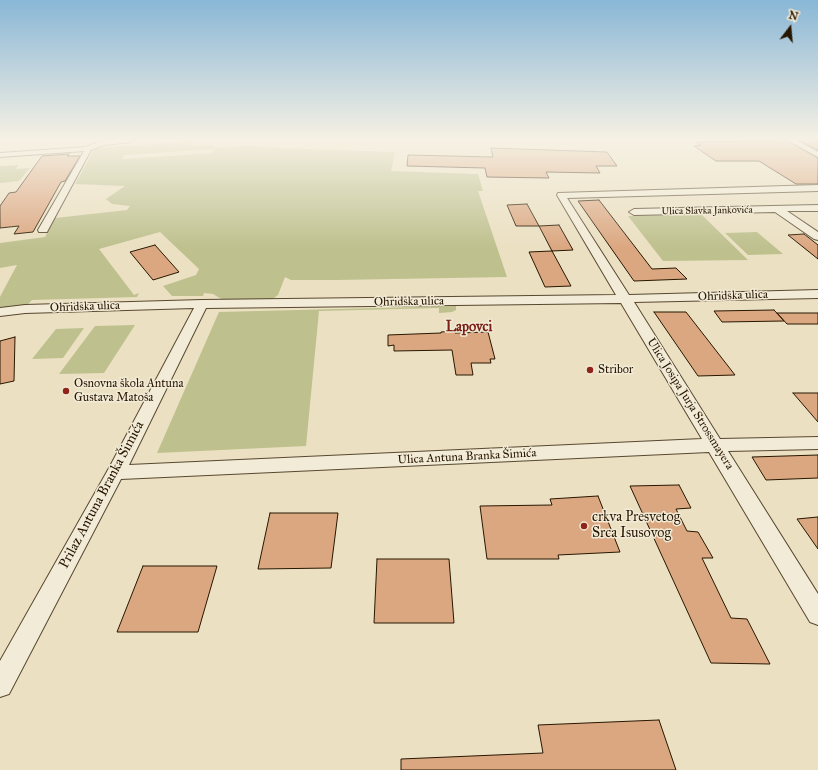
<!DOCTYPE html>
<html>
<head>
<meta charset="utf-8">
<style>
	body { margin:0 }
	#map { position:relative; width:818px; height:770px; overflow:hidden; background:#ebe0c2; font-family:"IM FELL Great Primer",serif }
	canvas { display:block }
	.north { position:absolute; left:770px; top:8px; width:40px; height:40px; -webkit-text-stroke:3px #f2ebd7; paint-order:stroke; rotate:16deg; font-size:11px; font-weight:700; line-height:16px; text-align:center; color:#271600 }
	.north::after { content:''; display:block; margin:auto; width:14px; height:18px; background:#271600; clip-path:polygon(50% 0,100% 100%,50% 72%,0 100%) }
</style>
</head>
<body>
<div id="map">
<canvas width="818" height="770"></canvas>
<div class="north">N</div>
</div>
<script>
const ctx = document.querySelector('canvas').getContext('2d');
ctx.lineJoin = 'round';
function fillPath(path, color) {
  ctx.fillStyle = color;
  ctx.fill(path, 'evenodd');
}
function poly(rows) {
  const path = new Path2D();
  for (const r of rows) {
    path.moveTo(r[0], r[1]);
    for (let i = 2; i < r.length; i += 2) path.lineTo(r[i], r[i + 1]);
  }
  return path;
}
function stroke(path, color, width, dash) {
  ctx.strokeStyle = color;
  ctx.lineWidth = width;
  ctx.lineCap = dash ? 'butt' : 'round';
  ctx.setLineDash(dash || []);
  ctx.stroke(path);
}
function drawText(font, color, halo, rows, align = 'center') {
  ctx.font = font + ' "IM FELL Great Primer",serif';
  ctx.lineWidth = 3;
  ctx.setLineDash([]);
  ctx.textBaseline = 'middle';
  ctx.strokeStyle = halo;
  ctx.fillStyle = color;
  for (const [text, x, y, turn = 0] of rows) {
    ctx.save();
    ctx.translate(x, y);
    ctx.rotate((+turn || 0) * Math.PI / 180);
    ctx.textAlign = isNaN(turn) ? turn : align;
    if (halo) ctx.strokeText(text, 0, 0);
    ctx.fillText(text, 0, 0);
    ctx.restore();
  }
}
const green = poly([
	[193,141,192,146,214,145,214,148,243,146,244,145,280,148,395,152,391,171,478,174,483,191,478,191,507,277,336,280,291,280,285,277,278,295,274,298,269,300,223,300,213,294,204,293,203,296,172,296,163,286,196,275,199,269,160,232,99,249,134,295,139,293,137,297,32,300,26,306,0,309,0,297,2,293,17,265,0,268,0,243,45,237,55,218,127,210,130,206,112,204,106,199,125,186,75,184,95,148],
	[214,149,214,153,122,159,124,155],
	[18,165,16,169,30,168,19,181,0,183,0,166],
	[702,215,748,260,663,261,628,216],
	[757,232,783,254,748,255,725,233],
	[456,306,456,310,452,312,439,313,439,308,319,311,306,446,157,453,219,312],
	[135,325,104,373,59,374,95,326],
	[84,328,63,358,32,359,56,329]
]);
const building = poly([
	[786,140,818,158,818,184,796,184,759,161,716,161,694,146,701,145,696,142,786,140],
	[799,140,818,140,818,150,799,140],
	[491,148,607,152,617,166,596,166,600,173,546,172,549,178,487,177,485,168,407,166,408,155,493,157,491,148],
	[69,154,67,156,80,156,65,181,61,182,33,232,14,234,19,226,0,228,0,206,9,193,16,192,42,156,69,154],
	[599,200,652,269,676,268,687,279,634,281,578,201,599,200],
	[527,204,539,226,516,226,507,205,527,204],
	[559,225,573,250,552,251,539,226,559,225],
	[804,234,818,245,818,259,788,235,804,234],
	[155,245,179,272,153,280,130,252,155,245],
	[552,251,571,286,545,287,529,252,552,251],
	[774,310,784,321,722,322,714,311,774,310],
	[654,312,686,312,735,375,698,376,654,312],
	[777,313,818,313,818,324,787,324,777,313],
	[455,331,455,333,488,332,495,359,490,359,491,363,471,363,473,375,456,375,452,350,394,351,394,345,388,346,388,335,441,333,441,332,455,331],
	[15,337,14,381,0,384,0,341,15,337],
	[793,393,818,393,818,422,793,393],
	[818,455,818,478,766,480,752,457,818,455],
	[679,485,691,508,676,509,687,531,698,532,713,558,702,558,731,618,747,619,770,664,711,663,630,486,679,485],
	[598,496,620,552,558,555,559,559,487,559,480,506,552,505,550,499,598,496],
	[270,513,338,513,331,568,258,569,270,513],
	[818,517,818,549,797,519,818,517],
	[377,559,449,559,454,623,374,623,377,559],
	[143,566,217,566,198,632,117,632,143,566],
	[659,720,676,770,401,770,401,759,543,753,538,725,659,720]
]);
const minor = poly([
	[110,140,135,140,132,142,104,145,91,150,48,230,47,232,39,232,38,230,84,151,0,157,0,153,86,147,100,141,110,140],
	[787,140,796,140,818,152,818,157,787,140],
	[818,185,818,191,567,198,629,295,818,290,818,298,634,302,720,439,818,437,818,449,728,451,818,594,818,625,810,622,709,452,121,479,9,694,0,697,0,661,109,468,194,308,25,313,0,316,0,308,25,305,202,300,616,295,557,195,558,193,818,185],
	[621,303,702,439,129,465,206,308,621,303],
	[818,205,818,211,787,211,818,232,818,240,814,239,775,212,634,215,629,212,634,209,818,205]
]);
const markers = [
	[590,370,4,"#8f2418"],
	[66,391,4,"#8f2418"],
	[584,526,4,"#8f2418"]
];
const farStreetnames = [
	["Ulica Slavka Jankovića",707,211,-1]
];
const streetNames = [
	["Ohridska ulica",733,296,-2],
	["Ohridska ulica",409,302,-1],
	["Ohridska ulica",85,307,-2],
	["Ulica Josipa Jurja Strossmayera",690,404,58],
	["Ulica Antuna Branka Šimića",467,457,-3]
];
const poiNames = [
	["Stribor",598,370],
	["Osnovna škola Antuna",74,384],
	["Gustava Matoša",74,398]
];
const quarterNames = [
	["Lapovci",469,328]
];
const nearStreetnames = [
	["Prilaz Antuna Branka Šimića",102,495,-62]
];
const nearPoinames = [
	["crkva Presvetog",592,518],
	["Srca Isusovog",592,534]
];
fillPath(green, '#bec08e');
fillPath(building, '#dba781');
stroke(building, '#271600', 1);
stroke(minor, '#584830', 2);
fillPath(minor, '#f2ebd7');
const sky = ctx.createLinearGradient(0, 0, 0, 248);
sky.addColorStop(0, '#89b7d6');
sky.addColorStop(0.56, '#f6f1e4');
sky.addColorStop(1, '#f6f1e400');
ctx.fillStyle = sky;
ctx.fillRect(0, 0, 818, 248);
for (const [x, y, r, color] of markers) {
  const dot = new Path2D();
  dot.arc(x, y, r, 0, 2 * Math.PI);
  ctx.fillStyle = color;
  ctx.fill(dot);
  stroke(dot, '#f2ebd7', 1.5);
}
drawText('10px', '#271600', '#f2ebd7', farStreetnames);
drawText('12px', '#271600', '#f2ebd7', streetNames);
drawText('12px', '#271600', '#f2ebd7', poiNames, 'left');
drawText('bold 14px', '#7a1f14', '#f2ebd7', quarterNames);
drawText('14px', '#271600', '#f2ebd7', nearStreetnames);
drawText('14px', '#271600', '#f2ebd7', nearPoinames, 'left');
</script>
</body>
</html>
